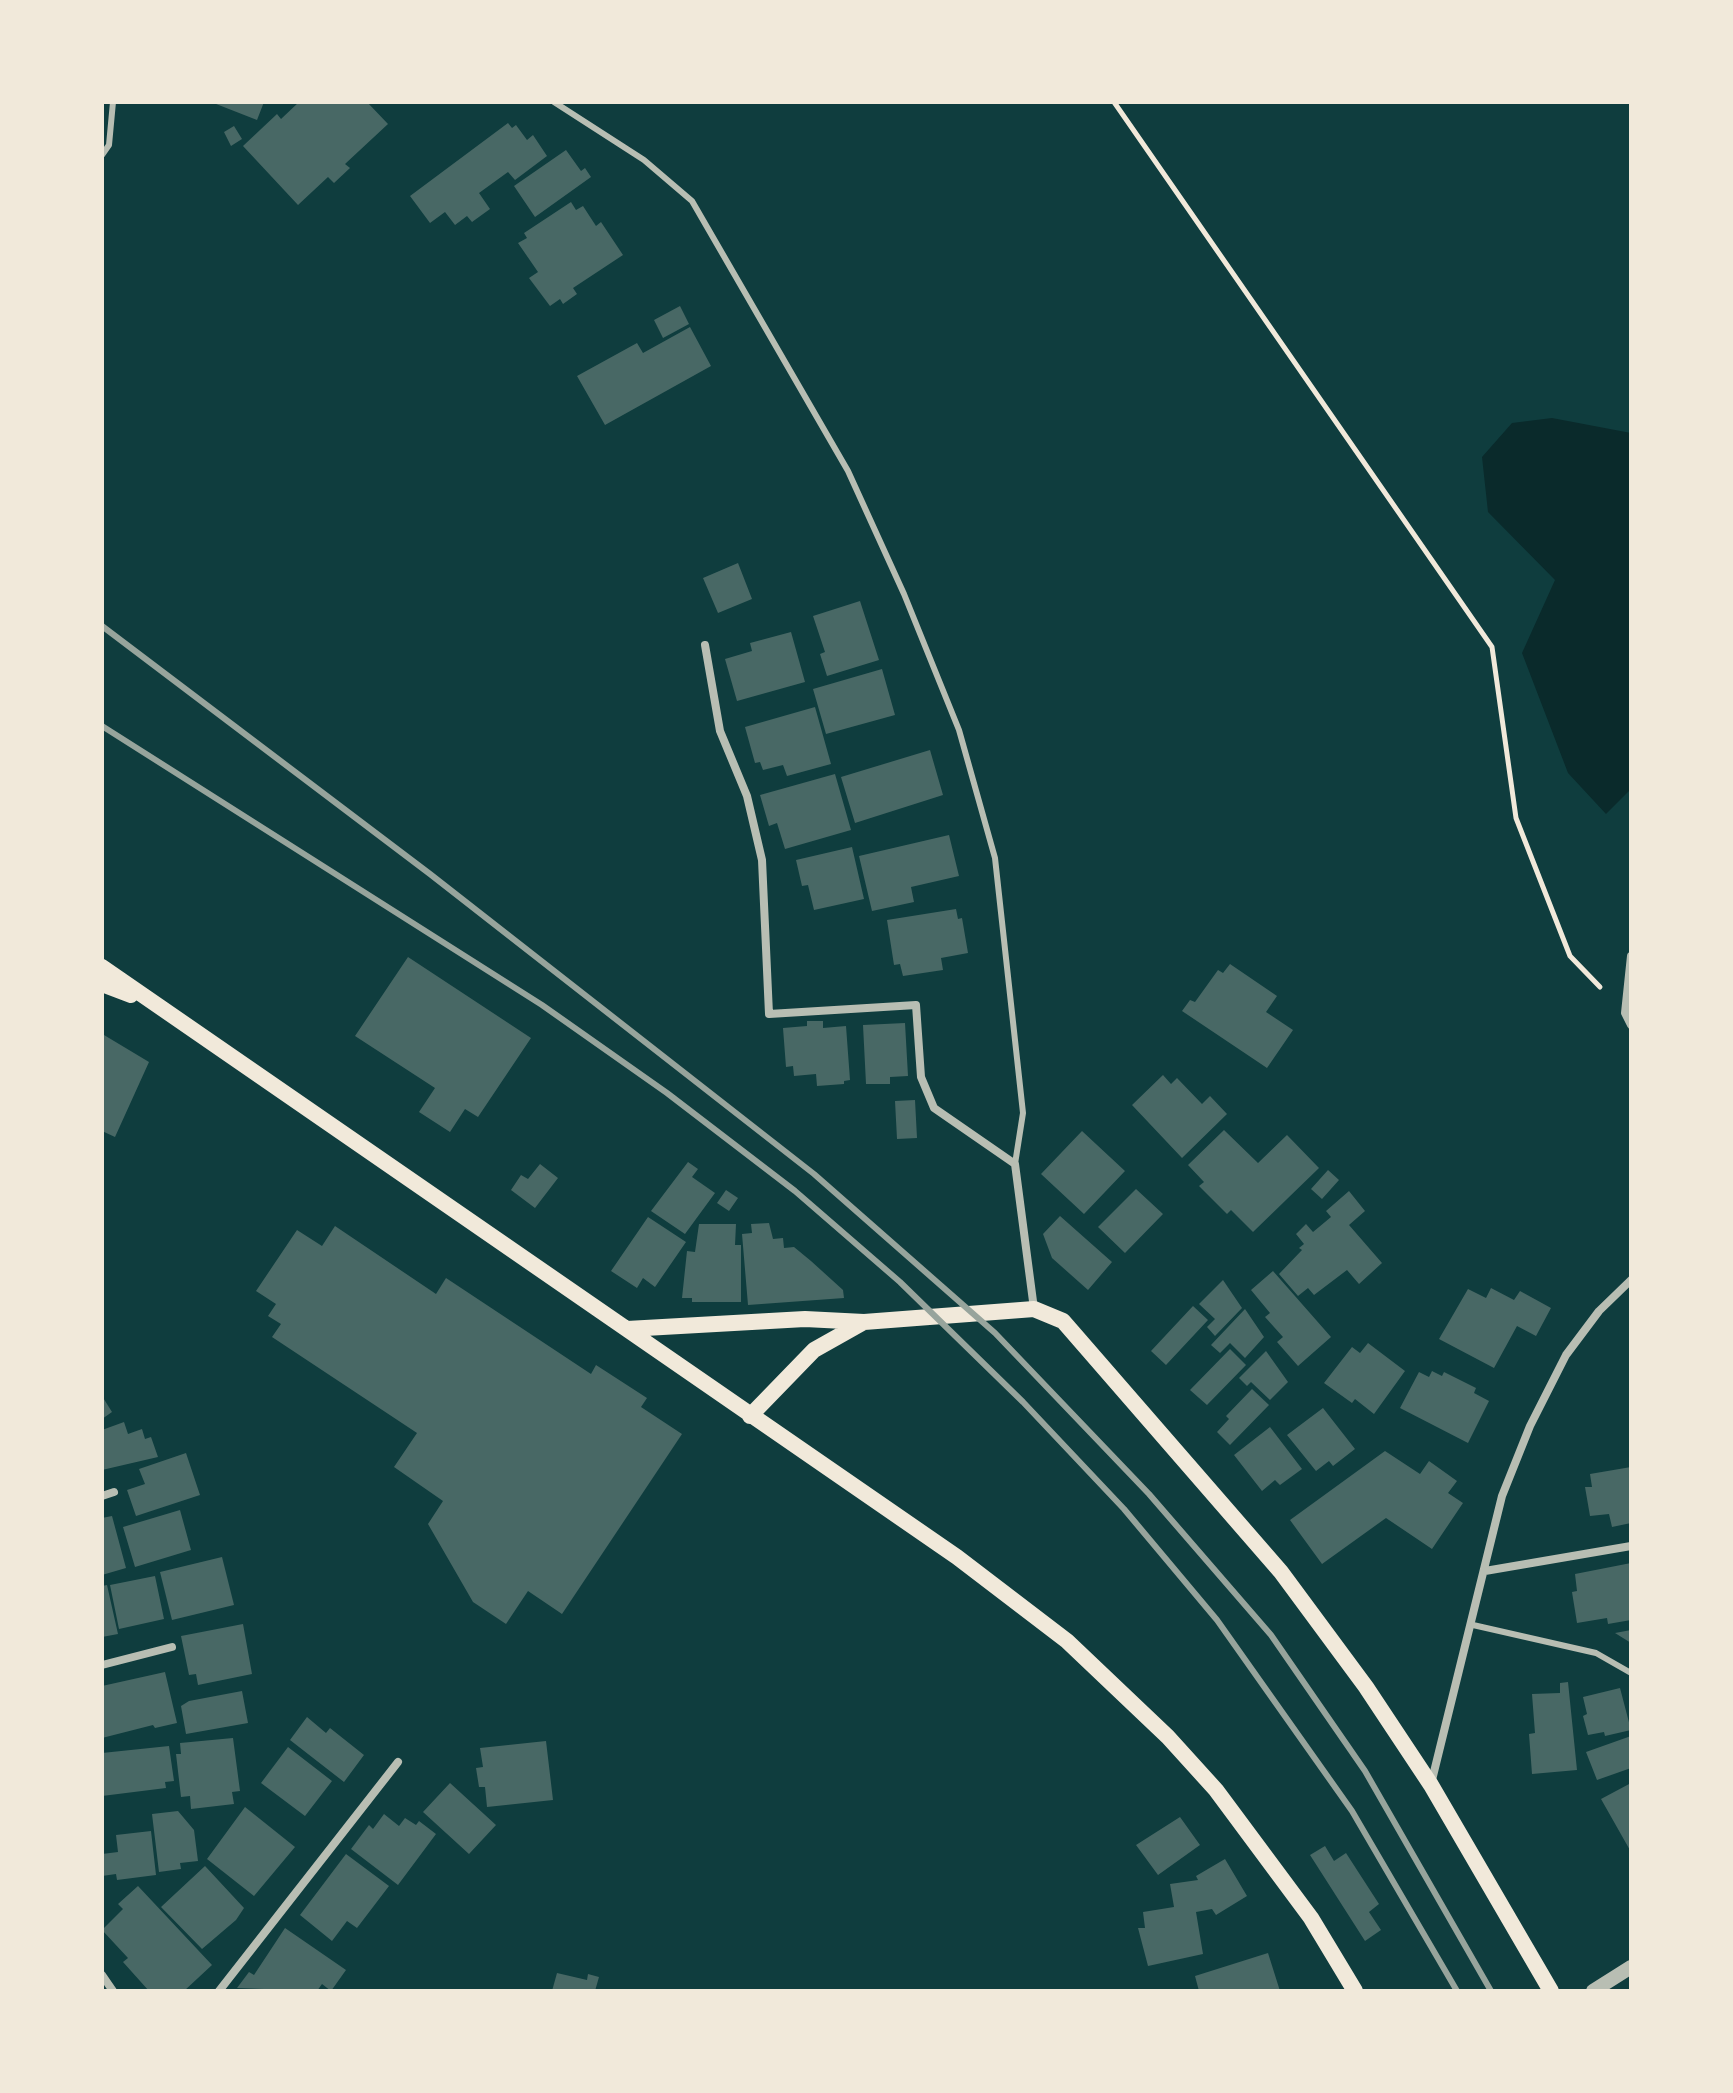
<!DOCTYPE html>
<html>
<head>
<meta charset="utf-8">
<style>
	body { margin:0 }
	#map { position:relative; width:1733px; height:2093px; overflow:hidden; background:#0f3d3e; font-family:Manrope,sans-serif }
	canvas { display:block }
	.frame { position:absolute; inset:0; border:104px solid #f1e9da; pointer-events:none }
</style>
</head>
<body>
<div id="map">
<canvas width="1733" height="2093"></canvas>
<div class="frame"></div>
</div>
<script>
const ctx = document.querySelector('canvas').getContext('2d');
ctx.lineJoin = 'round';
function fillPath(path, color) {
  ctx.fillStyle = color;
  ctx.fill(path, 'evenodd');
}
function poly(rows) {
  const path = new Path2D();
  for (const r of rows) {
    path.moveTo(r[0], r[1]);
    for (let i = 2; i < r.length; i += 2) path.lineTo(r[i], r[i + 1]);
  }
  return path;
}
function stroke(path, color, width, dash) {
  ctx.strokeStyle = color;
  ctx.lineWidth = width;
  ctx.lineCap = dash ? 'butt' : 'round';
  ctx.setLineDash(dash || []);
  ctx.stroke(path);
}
const water = poly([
	[1552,418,1631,433,1631,789,1606,814,1568,773,1522,653,1555,580,1488,512,1482,457,1512,423]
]);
const building = poly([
	[211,102,264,102,257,120],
	[299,102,367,102,388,124,345,164,350,168,334,183,328,177,298,205,243,146,277,114,281,119],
	[508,123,512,128,516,125,527,140,533,135,547,156,515,180,508,172,479,193,490,209,472,222,467,216,455,225,445,212,430,223,410,196],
	[234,126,242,139,231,146,224,132],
	[566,150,581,171,585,168,591,177,535,217,514,186],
	[571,202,576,210,583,206,596,226,601,222,623,255,573,288,577,294,563,304,560,299,550,306,529,278,538,272,518,243,527,238,524,233],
	[680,306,689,324,663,338,654,320],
	[690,327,711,366,605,425,577,376,637,343,643,353],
	[738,563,752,599,718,613,703,578],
	[860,601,879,660,827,676,820,654,825,652,813,616],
	[791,632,805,682,737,701,725,659,752,651,750,643],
	[882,669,895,715,826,734,813,689],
	[815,707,831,764,787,776,783,765,763,770,760,762,755,763,745,727],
	[930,750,943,795,855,823,841,777],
	[835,774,851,830,785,849,777,823,769,826,760,795],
	[949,835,959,876,911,887,914,902,872,911,859,856],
	[852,847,864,899,814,910,808,885,802,886,796,860],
	[956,909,958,919,962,918,968,953,941,958,943,970,903,976,900,964,894,965,887,920],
	[408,957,531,1038,478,1117,465,1109,450,1132,419,1112,435,1088,355,1036],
	[1230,964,1277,996,1266,1012,1293,1030,1267,1068,1182,1011,1190,1000,1195,1002,1218,970,1223,973],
	[807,1021,823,1021,823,1028,846,1026,850,1080,844,1081,844,1084,817,1086,816,1074,794,1076,793,1066,786,1067,783,1028,807,1026],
	[905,1023,908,1076,890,1077,890,1084,866,1084,863,1025],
	[104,1035,149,1062,115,1137,102,1131],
	[1163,1075,1171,1084,1177,1078,1202,1104,1210,1096,1227,1114,1182,1158,1132,1105],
	[915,1100,917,1138,897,1139,895,1101],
	[1224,1130,1258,1163,1287,1135,1319,1168,1253,1232,1231,1210,1227,1214,1199,1186,1204,1182,1188,1165],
	[1082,1131,1125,1171,1084,1214,1041,1174],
	[688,1162,698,1169,692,1177,715,1193,685,1234,651,1211],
	[540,1164,558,1178,535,1208,511,1190,521,1175,528,1179],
	[1328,1170,1339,1180,1322,1199,1311,1189],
	[1136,1189,1163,1214,1125,1253,1098,1227],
	[726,1190,738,1198,729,1211,717,1203],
	[1349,1191,1365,1211,1349,1225,1382,1263,1359,1284,1347,1270,1314,1295,1308,1288,1298,1296,1279,1274,1302,1250,1299,1248,1304,1244,1296,1234,1306,1224,1313,1232,1331,1217,1326,1211],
	[1060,1216,1112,1262,1088,1290,1052,1258,1043,1234],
	[648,1217,686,1242,655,1287,643,1278,637,1288,611,1271],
	[769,1223,773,1239,783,1238,784,1248,794,1247,811,1261,843,1290,844,1298,748,1305,742,1234,752,1233,751,1224],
	[699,1224,736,1224,735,1245,741,1245,741,1302,692,1302,692,1298,682,1298,687,1251,695,1252],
	[335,1226,436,1294,446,1278,591,1374,596,1365,647,1398,641,1407,682,1434,562,1614,528,1591,506,1624,473,1602,428,1524,443,1501,394,1467,417,1433,272,1337,281,1324,268,1316,276,1304,256,1291,297,1230,322,1246],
	[1273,1271,1331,1337,1298,1366,1277,1342,1283,1337,1265,1317,1270,1313,1251,1290],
	[1223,1280,1242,1308,1215,1336,1207,1327,1215,1319,1199,1304],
	[1491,1288,1514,1300,1520,1291,1551,1308,1536,1336,1517,1326,1494,1368,1439,1339,1468,1289,1486,1298],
	[1193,1306,1208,1320,1166,1365,1151,1351],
	[1245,1309,1264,1337,1245,1358,1230,1343,1220,1353,1211,1345],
	[1368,1343,1405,1371,1374,1414,1355,1399,1352,1403,1324,1383,1352,1347,1360,1353],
	[1230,1349,1246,1365,1207,1405,1190,1390],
	[1266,1351,1288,1382,1270,1400,1251,1382,1247,1386,1239,1378],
	[1432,1371,1442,1376,1444,1372,1476,1388,1474,1393,1489,1401,1468,1443,1400,1408,1419,1372,1429,1377],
	[1252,1389,1269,1405,1230,1445,1217,1432,1229,1419,1226,1416],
	[102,1396,112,1412,102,1419],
	[1323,1408,1355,1449,1333,1466,1329,1461,1316,1471,1287,1435],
	[124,1422,128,1434,142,1429,145,1439,151,1437,158,1457,102,1470,102,1430],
	[1270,1427,1302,1469,1280,1485,1275,1480,1262,1491,1234,1455],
	[1385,1451,1420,1474,1429,1461,1457,1481,1448,1493,1463,1503,1432,1549,1386,1518,1322,1564,1290,1520],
	[186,1453,200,1495,136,1516,127,1490,145,1484,139,1469],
	[1631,1467,1631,1523,1612,1527,1609,1514,1590,1516,1585,1487,1592,1487,1590,1474],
	[180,1510,191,1550,135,1567,123,1527],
	[112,1516,126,1568,102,1575,102,1518],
	[222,1557,234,1605,172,1620,160,1572],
	[1631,1563,1631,1620,1608,1624,1607,1618,1577,1623,1572,1592,1577,1591,1575,1574],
	[155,1576,164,1619,119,1629,110,1585],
	[107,1585,118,1634,102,1637,102,1586],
	[243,1624,252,1674,198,1685,196,1674,189,1675,181,1636],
	[1631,1630,1631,1643,1615,1633],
	[165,1672,177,1723,155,1728,153,1725,102,1738,102,1686],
	[1568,1682,1577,1770,1532,1774,1529,1734,1535,1733,1532,1694,1560,1693,1560,1683],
	[1620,1688,1631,1730,1605,1736,1604,1732,1588,1735,1583,1716,1587,1714,1583,1697],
	[242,1691,248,1723,186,1734,181,1706,189,1701],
	[307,1717,326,1733,330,1728,364,1755,344,1782,290,1740],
	[1631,1736,1631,1768,1597,1780,1586,1752],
	[233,1738,240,1791,232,1792,234,1804,191,1809,190,1796,181,1797,176,1754,181,1754,180,1743],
	[546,1741,553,1800,487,1807,485,1787,479,1787,476,1768,483,1767,480,1748],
	[169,1746,174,1781,165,1782,166,1788,102,1796,102,1753],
	[288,1747,332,1781,305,1816,261,1783],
	[450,1783,496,1825,469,1854,423,1812],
	[1631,1783,1631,1852,1601,1799],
	[245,1807,295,1847,254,1896,207,1859],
	[178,1811,194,1830,198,1861,180,1863,181,1869,159,1872,152,1814],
	[384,1814,399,1826,405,1818,416,1825,419,1821,436,1834,398,1885,351,1849,369,1825,373,1829],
	[1180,1817,1200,1845,1158,1875,1136,1845],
	[151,1831,156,1875,117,1880,116,1874,102,1876,102,1854,118,1852,116,1835],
	[1325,1846,1334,1861,1346,1853,1379,1904,1369,1912,1381,1930,1365,1941,1310,1855],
	[346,1854,389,1886,357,1928,347,1921,332,1941,300,1915],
	[1225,1859,1247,1896,1216,1915,1212,1909,1196,1912,1203,1954,1148,1966,1138,1928,1145,1928,1143,1912,1174,1907,1170,1884,1198,1880,1196,1876],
	[205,1866,244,1908,236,1920,202,1949,161,1907],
	[138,1886,212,1965,184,1991,149,1991,123,1962,128,1958,102,1930,123,1909,118,1904],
	[285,1928,346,1970,331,1991,322,1984,317,1991,237,1988,249,1972,254,1975],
	[1268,1953,1280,1991,1199,1991,1195,1976],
	[557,1973,587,1980,588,1974,599,1977,595,1991,552,1991]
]);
const path = poly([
	[1114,102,1492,647,1516,818,1570,956,1600,987]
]);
const service = poly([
	[554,102,644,160,692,201,848,471,904,594,959,730,995,858,1023,1113,1015,1164],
	[102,155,109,145,113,102],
	[1473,1625,1596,1653,1631,1673]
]);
const minor = poly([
	[705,645,720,731,747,796,762,860,769,1014,916,1005,921,1077,934,1108,1015,1164,1034,1309],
	[1631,956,1625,1013,1631,1025],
	[102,1496,114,1492],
	[1485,1571,1631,1546],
	[102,1665,172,1647],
	[1431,1784,1502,1496,1530,1426,1566,1355,1599,1311,1631,1280],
	[102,1975,113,1991],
	[219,1991,398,1762]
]);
const tertiary = poly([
	[1593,1991,1631,1967]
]);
const secondary = poly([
	[102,967,957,1557,1067,1641,1168,1737,1216,1790,1311,1918,1355,1991],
	[102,984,131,995],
	[627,1329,805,1319,864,1322,1034,1309,1063,1321,1281,1572,1366,1687,1431,1785,1551,1991],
	[750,1416,814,1350,862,1323]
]);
const rail = poly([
	[102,626,430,874,814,1174,995,1333,1149,1494,1271,1635,1365,1771,1491,1991],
	[102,726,542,1005,667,1093,795,1191,900,1282,1023,1402,1124,1509,1217,1620,1352,1811,1457,1991]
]);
fillPath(water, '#0a2a2b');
fillPath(building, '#486865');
stroke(path, '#f1e9da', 5);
stroke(service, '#b8beb3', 6);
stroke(minor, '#b8beb3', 8);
stroke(tertiary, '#b8beb3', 14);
stroke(secondary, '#f1e9da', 16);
stroke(rail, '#97a49c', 6);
</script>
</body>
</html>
